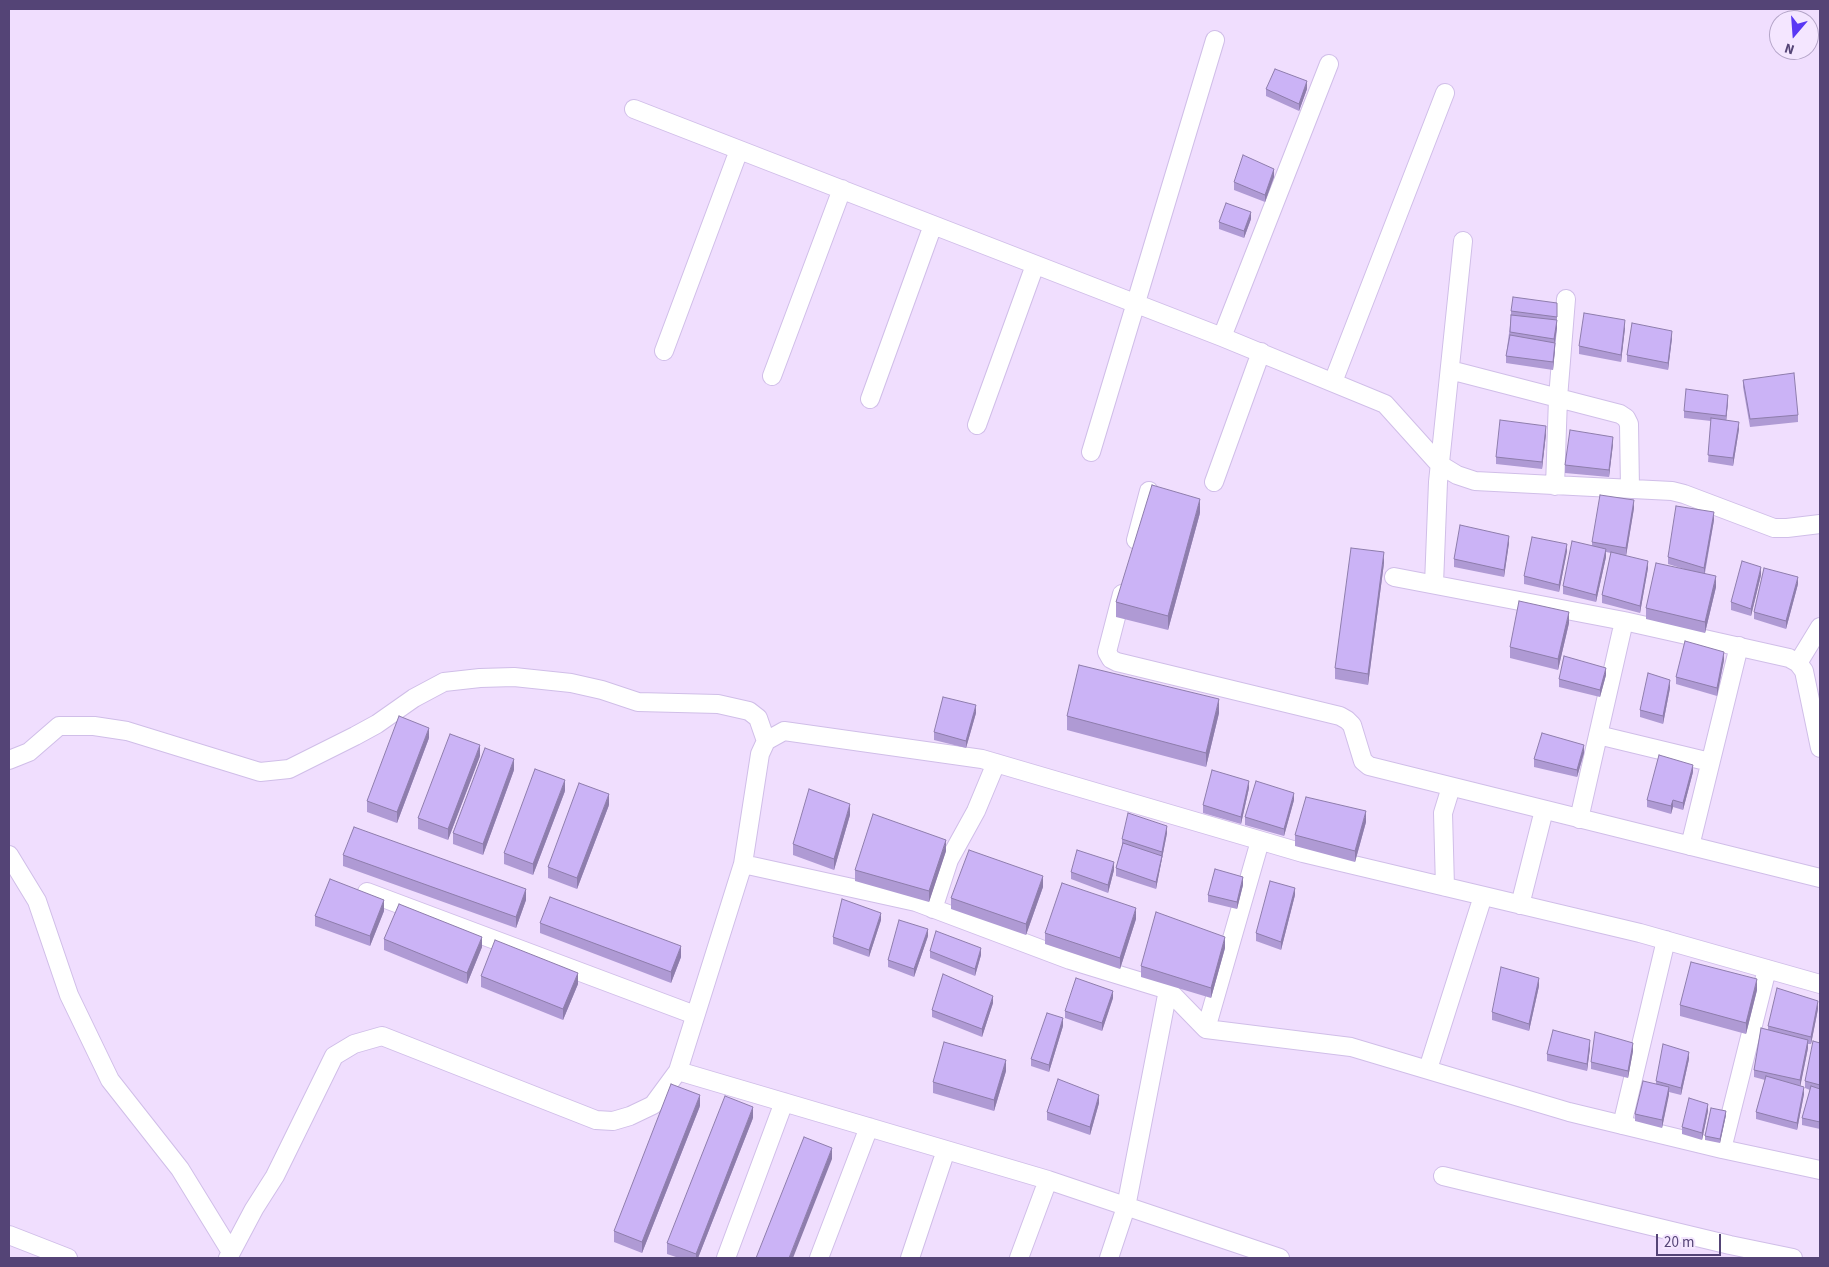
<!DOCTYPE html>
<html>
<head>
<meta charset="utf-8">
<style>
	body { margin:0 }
	#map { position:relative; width:1829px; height:1267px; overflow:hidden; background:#f0defe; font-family:"Source Sans 3",sans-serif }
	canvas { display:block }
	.frame { position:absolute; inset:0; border:10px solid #544476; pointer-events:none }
	.north { position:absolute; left:1769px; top:10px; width:50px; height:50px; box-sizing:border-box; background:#f4e6ff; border:1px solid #b4a5c8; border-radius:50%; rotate:198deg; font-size:14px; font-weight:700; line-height:20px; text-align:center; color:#544476 }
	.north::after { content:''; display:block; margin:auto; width:18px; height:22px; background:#5937f4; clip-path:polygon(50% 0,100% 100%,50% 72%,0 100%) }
	.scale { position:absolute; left:1656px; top:1234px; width:65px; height:22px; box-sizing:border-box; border:2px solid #544476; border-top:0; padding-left:6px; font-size:15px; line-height:18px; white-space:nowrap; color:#544476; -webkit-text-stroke:4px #f4e6ff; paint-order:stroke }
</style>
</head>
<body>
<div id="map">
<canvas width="1829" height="1267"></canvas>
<div class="frame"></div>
<div class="north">N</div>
<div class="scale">20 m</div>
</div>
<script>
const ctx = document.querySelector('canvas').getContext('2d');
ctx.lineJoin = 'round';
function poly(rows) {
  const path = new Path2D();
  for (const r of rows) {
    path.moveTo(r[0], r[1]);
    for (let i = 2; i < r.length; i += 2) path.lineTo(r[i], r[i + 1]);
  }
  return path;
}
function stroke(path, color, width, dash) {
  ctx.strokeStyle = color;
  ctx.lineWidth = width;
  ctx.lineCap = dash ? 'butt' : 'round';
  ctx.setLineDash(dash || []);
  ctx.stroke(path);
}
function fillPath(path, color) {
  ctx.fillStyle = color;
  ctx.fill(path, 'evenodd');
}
const minor = poly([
	[634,109,1222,337,1385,404,1439,464,1457,475,1475,481,1672,491,1684,494,1774,528,1787,528,1820,524],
	[1222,337,1329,64],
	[664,351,739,150],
	[1450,370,1620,414,1626,418,1629,424,1630,489],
	[772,376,842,189],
	[1333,382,1445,93],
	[870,399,933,225],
	[977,425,1035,265],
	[1091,452,1215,40],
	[1214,482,1261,352],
	[1555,486,1558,398,1566,299],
	[1136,540,1149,491],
	[1394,577,1624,621,1789,658,1798,663,1804,671,1820,748],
	[1434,584,1438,482,1463,241],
	[1122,594,1107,652,1111,659,1117,662,1340,716,1347,720,1352,725,1363,761,1369,766,1820,878],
	[1798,663,1820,627],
	[1598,735,1710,762],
	[9,760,29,752,59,726,94,726,127,731,260,772,289,769,355,736,377,724,414,698,444,682,480,678,514,677,571,683,602,690,638,702,718,704,749,711,758,718,766,741],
	[1579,819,1624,621],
	[1690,846,1739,646],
	[9,855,37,901,69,995,110,1080,180,1169,231,1252],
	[743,864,916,902,1070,960,1168,990,1206,1029,1351,1047,1569,1112,1722,1149,1820,1170],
	[1445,887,1443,813,1451,787],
	[367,892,695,1015],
	[1520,905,1544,810],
	[933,909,949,860,976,811,996,763],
	[1206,1029,1260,841],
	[1428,1069,1483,896],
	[678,1071,1048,1180,1280,1258],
	[1622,1125,1666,940],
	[1722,1149,1767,969],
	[1443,1176,1730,1245,1793,1258],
	[9,1235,68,1258],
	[228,1258,254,1209,275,1176,334,1056,354,1044,382,1036,596,1120,613,1121,630,1116,653,1105,678,1071,743,864,760,754,766,741,784,731,982,759,1303,853,1640,933,1820,984],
	[726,1258,784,1102],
	[819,1258,869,1127],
	[910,1258,946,1150],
	[1019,1258,1048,1180],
	[1109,1258,1126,1207,1168,990]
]);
const wall = poly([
	[1266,89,1307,89,1299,111,1266,96],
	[1274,177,1265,202,1234,190,1234,182],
	[1251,219,1244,238,1219,229,1219,222],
	[1557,303,1557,328,1553,370,1506,363,1506,356,1511,318,1511,311],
	[1625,328,1621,362,1579,354,1579,346],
	[1672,338,1668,370,1627,362,1627,355],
	[1743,380,1798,415,1798,422,1750,427,1743,387],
	[1728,402,1726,420,1739,429,1733,466,1708,462,1711,421,1684,418,1684,411],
	[1546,434,1542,469,1496,464,1496,457],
	[1613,444,1609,477,1565,473,1565,465],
	[1634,508,1626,556,1648,568,1640,613,1602,603,1602,595,1611,553,1606,552,1606,557,1596,602,1563,594,1563,586,1592,546,1592,542],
	[1200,513,1168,630,1116,617,1116,602],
	[1714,520,1705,573,1716,587,1705,633,1646,619,1646,608,1684,569,1668,564,1668,557],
	[1509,543,1504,577,1454,567,1454,559],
	[1567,551,1559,592,1524,584,1524,576],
	[1384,563,1368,685,1335,679,1335,668],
	[1761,575,1751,616,1731,610,1731,602],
	[1798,584,1786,629,1754,619,1754,612],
	[1569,623,1558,670,1510,658,1510,647],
	[1724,660,1717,696,1676,684,1676,677],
	[1606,675,1600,697,1559,687,1559,679],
	[1670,688,1663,724,1640,717,1640,710],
	[976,713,966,748,934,740,934,732],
	[1219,713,1206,767,1067,730,1067,716],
	[429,738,397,823,367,812,367,801],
	[1584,753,1577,777,1534,767,1534,759],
	[480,756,448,840,418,829,418,818],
	[514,770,483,855,453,844,453,833],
	[1693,772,1683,810,1673,807,1671,814,1647,807,1647,800],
	[1249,788,1241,824,1203,813,1203,805],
	[565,791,533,875,504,864,504,853],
	[1294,800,1284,836,1245,825,1245,817],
	[609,805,577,889,548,878,548,867],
	[850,815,834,870,793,855,793,844],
	[1366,822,1355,862,1295,846,1295,835],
	[1167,833,1156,889,1116,876,1116,868,1122,845,1122,839],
	[946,851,929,902,855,881,855,870],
	[343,855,526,900,516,928,343,866],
	[1114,870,1108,893,1071,879,1071,872],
	[1243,885,1237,909,1208,902,1208,895],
	[1043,887,1026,935,951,909,951,898],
	[1295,895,1281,950,1256,941,1256,933],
	[384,911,370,946,315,926,315,916],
	[1136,919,1120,969,1045,944,1045,933],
	[881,920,869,957,833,944,833,937],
	[540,923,681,957,671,983,540,933],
	[928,936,914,977,888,967,888,960],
	[384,939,482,947,467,984,384,950],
	[1225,948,1211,998,1141,977,1141,966],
	[930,951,981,955,975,976,930,958],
	[481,976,578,984,563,1020,481,987],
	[1539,986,1529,1031,1492,1020,1492,1012],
	[1757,990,1746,1034,1680,1016,1680,1005],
	[1113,998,1102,1031,1065,1018,1065,1011],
	[993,1003,982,1037,932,1017,932,1010],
	[1818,1009,1811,1044,1808,1044,1808,1048,1800,1086,1804,1094,1797,1130,1756,1119,1756,1112,1765,1080,1754,1077,1754,1070,1768,1030,1768,1026],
	[1063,1026,1049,1072,1031,1066,1031,1059],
	[1820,1043,1820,1129,1802,1125,1802,1118,1810,1090,1805,1088,1805,1081],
	[1590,1048,1587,1071,1547,1061,1547,1054],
	[1633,1051,1628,1078,1591,1069,1591,1062],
	[1689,1059,1681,1095,1669,1092,1662,1128,1635,1121,1635,1114,1656,1084,1656,1081],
	[1006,1071,994,1111,933,1093,933,1082],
	[1099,1103,1090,1135,1047,1120,1047,1112],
	[700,1106,642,1253,614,1242,614,1231],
	[1708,1111,1702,1140,1682,1134,1682,1127],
	[1726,1115,1720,1143,1705,1140,1705,1136],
	[753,1118,698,1258,679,1258,667,1254,667,1243]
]);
const shadedWall = poly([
	[1307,81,1307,89,1299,111,1299,104],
	[1274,169,1274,177,1265,202,1265,195],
	[1251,212,1251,219,1244,238,1244,231],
	[1557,320,1557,328,1554,346,1554,339],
	[1625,320,1625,328,1621,362,1621,355],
	[1672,331,1672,338,1668,370,1668,363],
	[1555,343,1555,350,1553,370,1553,362],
	[1728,395,1728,402,1726,423,1726,416],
	[1739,422,1739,429,1733,466,1733,458],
	[1546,426,1546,434,1542,469,1542,462],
	[1613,437,1613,444,1609,477,1609,470],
	[1200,499,1200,513,1168,630,1168,616],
	[1634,500,1634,508,1626,556,1626,548],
	[1714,512,1714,520,1704,575,1704,568],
	[1509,536,1509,543,1504,577,1504,570],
	[1567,544,1567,551,1559,592,1559,585],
	[1606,549,1606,557,1596,602,1596,595],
	[1384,552,1384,563,1368,685,1368,674],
	[1648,561,1648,568,1640,613,1640,606],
	[1761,567,1761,575,1751,616,1751,609],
	[1716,576,1716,587,1705,633,1705,622],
	[1798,577,1798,584,1786,629,1786,621],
	[1569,612,1569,623,1558,670,1558,659],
	[1724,652,1724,660,1717,696,1717,688],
	[1606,668,1606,675,1600,697,1600,690],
	[1670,680,1670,688,1663,724,1663,716],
	[1219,699,1219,713,1206,767,1206,753],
	[976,705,976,713,966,748,966,741],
	[429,728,429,738,397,823,397,812],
	[480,745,480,756,448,840,448,829],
	[1584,745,1584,753,1577,777,1577,770],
	[514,759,514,770,483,855,483,844],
	[1693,765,1693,772,1683,810,1683,803],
	[565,780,565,791,533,875,533,864],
	[1249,781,1249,788,1241,824,1241,817],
	[1294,793,1294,800,1284,836,1284,829],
	[609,794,609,805,577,889,577,878],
	[1673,800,1673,807,1671,814,1671,806],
	[850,804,850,815,834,870,834,859],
	[1366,811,1366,822,1355,862,1355,851],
	[1167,826,1167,833,1156,889,1156,882],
	[946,840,946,851,929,902,929,891],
	[1114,862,1114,870,1108,893,1108,885],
	[1043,876,1043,887,1026,935,1026,924],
	[1243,877,1243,885,1237,909,1237,902],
	[1295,888,1295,895,1281,950,1281,942],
	[526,889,526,900,516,928,516,917],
	[384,900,384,911,370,946,370,936],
	[1136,908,1136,919,1120,969,1120,958],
	[881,913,881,920,869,957,869,950],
	[928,929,928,936,914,977,914,969],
	[482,937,482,947,467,984,467,973],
	[1225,937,1225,948,1211,998,1211,988],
	[681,946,681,957,671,983,671,972],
	[981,948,981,955,975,976,975,969],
	[578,973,578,984,563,1020,563,1009],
	[1539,978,1539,986,1529,1031,1529,1024],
	[1757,979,1757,990,1746,1034,1746,1023],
	[1113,991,1113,998,1102,1031,1102,1023],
	[993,996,993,1003,982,1037,982,1029],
	[1818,1001,1818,1009,1811,1044,1811,1037],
	[1063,1018,1063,1026,1049,1072,1049,1065],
	[1590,1040,1590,1048,1587,1071,1587,1064],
	[1808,1040,1808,1048,1800,1088,1800,1080],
	[1633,1043,1633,1051,1628,1078,1628,1071],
	[1689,1052,1689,1059,1681,1095,1681,1088],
	[1006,1060,1006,1071,994,1111,994,1100],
	[1669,1087,1669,1095,1662,1128,1662,1120],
	[1804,1087,1804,1094,1797,1130,1797,1123],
	[700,1095,700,1106,642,1253,642,1242],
	[1099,1095,1099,1103,1090,1135,1090,1127],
	[1708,1104,1708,1111,1702,1140,1702,1133],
	[753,1107,753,1118,698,1258,696,1258,696,1254],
	[1726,1111,1726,1115,1720,1143,1720,1139],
	[832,1148,832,1159,793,1258,789,1258]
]);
const building = poly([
	[1275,69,1307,81,1299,104,1266,89,1275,69],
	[1243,155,1274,169,1265,195,1234,182,1243,155],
	[1226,203,1251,212,1244,231,1219,222,1226,203],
	[1513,297,1557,303,1557,317,1511,311,1513,297],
	[1584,313,1625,320,1621,355,1579,346,1584,313],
	[1511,315,1557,320,1554,339,1510,332,1511,315],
	[1632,323,1672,331,1668,363,1627,355,1632,323],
	[1510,335,1555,343,1553,362,1506,356,1510,335],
	[1794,373,1798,415,1750,419,1743,380,1794,373],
	[1686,389,1728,395,1726,416,1684,411,1686,389],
	[1711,418,1739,422,1733,458,1708,455,1711,418],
	[1500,420,1546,426,1542,462,1496,457,1500,420],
	[1570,430,1613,437,1609,470,1565,465,1570,430],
	[1152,485,1200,499,1168,616,1116,602,1152,485],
	[1600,495,1634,500,1626,548,1592,542,1600,495],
	[1676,506,1714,512,1704,568,1668,557,1676,506],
	[1460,525,1509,536,1504,570,1454,559,1460,525],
	[1532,537,1567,544,1559,585,1524,576,1532,537],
	[1572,541,1606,549,1596,595,1563,586,1572,541],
	[1351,548,1384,552,1368,674,1335,668,1351,548],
	[1611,552,1648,561,1640,606,1602,595,1611,552],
	[1742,561,1761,567,1751,609,1731,602,1742,561],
	[1656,563,1716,576,1705,622,1646,608,1656,563],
	[1764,568,1798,577,1786,621,1754,612,1764,568],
	[1519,601,1569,612,1558,659,1510,647,1519,601],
	[1685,641,1724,652,1717,688,1676,677,1685,641],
	[1564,656,1606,668,1600,690,1559,679,1564,656],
	[1079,665,1219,699,1206,753,1067,716,1079,665],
	[1648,673,1670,680,1663,716,1640,710,1648,673],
	[943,697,976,705,966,741,934,732,943,697],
	[399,716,429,728,397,812,367,801,399,716],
	[1542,733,1584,745,1577,770,1534,759,1542,733],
	[450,734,480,745,448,829,418,818,450,734],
	[485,748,514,759,483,844,453,833,485,748],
	[1659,755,1693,765,1683,803,1673,800,1671,806,1647,800,1659,755],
	[535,769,565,780,533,864,504,853,535,769],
	[1212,770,1249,781,1241,817,1203,805,1212,770],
	[1256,781,1294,793,1284,829,1245,817,1256,781],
	[579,783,609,794,577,878,548,867,579,783],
	[809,789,850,804,834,859,793,844,809,789],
	[1306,797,1366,811,1355,851,1295,835,1306,797],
	[1128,813,1167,826,1162,852,1122,839,1128,813],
	[873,814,946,840,929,891,855,870,873,814],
	[354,827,526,889,516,917,343,855,354,827],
	[1123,843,1162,856,1156,882,1116,868,1123,843],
	[969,850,1043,876,1026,924,951,898,969,850],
	[1077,850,1114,862,1108,885,1071,872,1077,850],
	[1215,869,1243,877,1237,902,1208,895,1215,869],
	[330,879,384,900,370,936,315,916,330,879],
	[1270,881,1295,888,1281,942,1256,933,1270,881],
	[1062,883,1136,908,1120,958,1045,933,1062,883],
	[550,897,681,946,671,972,540,923,550,897],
	[842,899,881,913,869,950,833,937,842,899],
	[399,904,482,937,467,973,384,939,399,904],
	[1156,912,1225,937,1211,988,1141,966,1156,912],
	[899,920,928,929,914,969,888,960,899,920],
	[936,931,981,948,975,969,930,951,936,931],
	[495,940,578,973,563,1009,481,976,495,940],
	[1691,962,1757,979,1746,1023,1680,1005,1691,962],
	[1501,967,1539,978,1529,1024,1492,1012,1501,967],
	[943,974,993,996,982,1029,932,1010,943,974],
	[1076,978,1113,991,1102,1023,1065,1011,1076,978],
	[1777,988,1818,1001,1811,1037,1768,1026,1777,988],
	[1047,1013,1063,1018,1049,1065,1031,1059,1047,1013],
	[1761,1028,1808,1040,1800,1080,1754,1070,1761,1028],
	[1553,1030,1590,1040,1587,1064,1547,1054,1553,1030],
	[1595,1032,1633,1043,1628,1071,1591,1062,1595,1032],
	[1813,1041,1820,1043,1820,1085,1805,1081,1813,1041],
	[944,1042,1006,1060,994,1100,933,1082,944,1042],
	[1663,1044,1689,1052,1681,1088,1656,1081,1663,1044],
	[1766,1076,1804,1087,1797,1123,1756,1112,1766,1076],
	[1058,1079,1099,1095,1090,1127,1047,1112,1058,1079],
	[1643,1081,1669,1087,1662,1120,1635,1114,1643,1081],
	[671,1084,700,1095,642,1242,614,1231,671,1084],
	[1811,1086,1820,1089,1820,1122,1802,1118,1811,1086],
	[725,1096,753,1107,696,1254,667,1243,725,1096],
	[1689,1098,1708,1104,1702,1133,1682,1127,1689,1098],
	[1711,1108,1726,1111,1720,1139,1705,1136,1711,1108],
	[804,1137,832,1148,789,1258,756,1258,804,1137]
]);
stroke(minor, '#d0bee8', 20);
stroke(minor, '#fff', 18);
fillPath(wall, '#af9ad4');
fillPath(shadedWall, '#8e7dac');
fillPath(building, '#cbb3f6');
stroke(building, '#8e7dac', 1);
</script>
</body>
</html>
